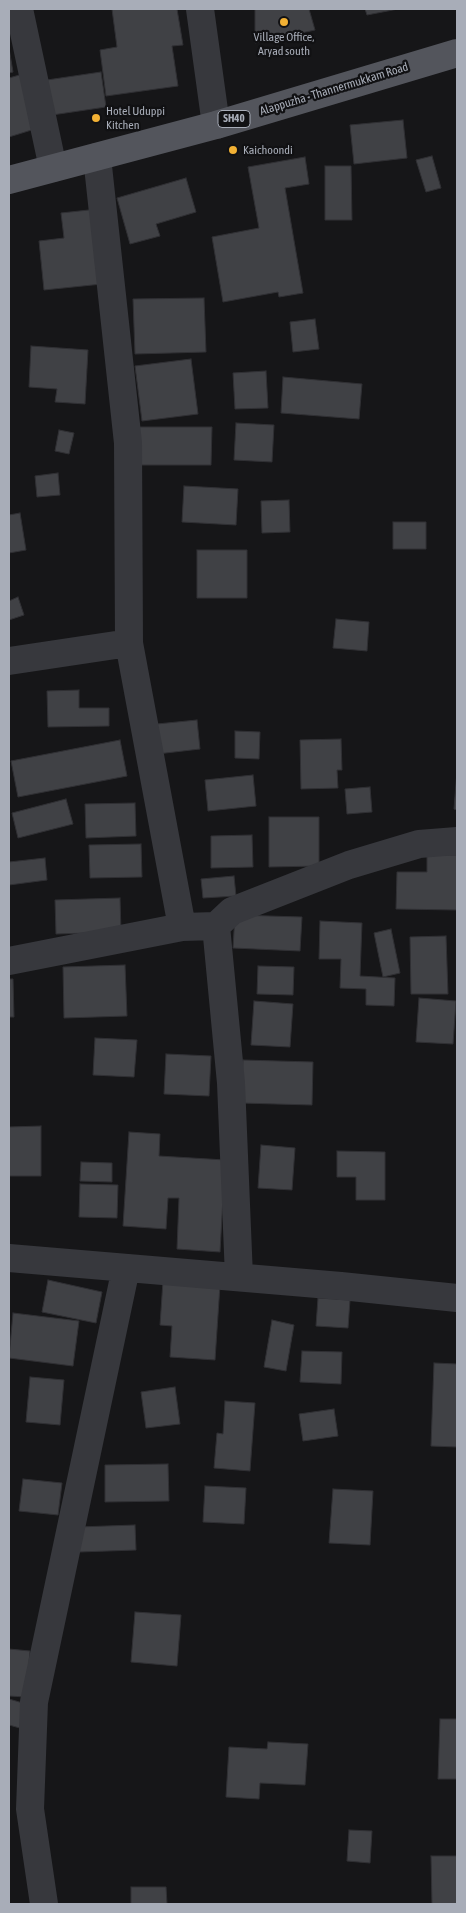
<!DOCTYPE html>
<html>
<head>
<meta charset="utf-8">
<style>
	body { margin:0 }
	#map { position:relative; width:466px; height:1913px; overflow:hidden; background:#161618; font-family:"Asap Condensed",sans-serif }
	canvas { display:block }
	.frame { position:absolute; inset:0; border:10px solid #a8adb8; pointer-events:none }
</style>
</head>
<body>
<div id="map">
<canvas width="466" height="1913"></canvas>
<div class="frame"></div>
</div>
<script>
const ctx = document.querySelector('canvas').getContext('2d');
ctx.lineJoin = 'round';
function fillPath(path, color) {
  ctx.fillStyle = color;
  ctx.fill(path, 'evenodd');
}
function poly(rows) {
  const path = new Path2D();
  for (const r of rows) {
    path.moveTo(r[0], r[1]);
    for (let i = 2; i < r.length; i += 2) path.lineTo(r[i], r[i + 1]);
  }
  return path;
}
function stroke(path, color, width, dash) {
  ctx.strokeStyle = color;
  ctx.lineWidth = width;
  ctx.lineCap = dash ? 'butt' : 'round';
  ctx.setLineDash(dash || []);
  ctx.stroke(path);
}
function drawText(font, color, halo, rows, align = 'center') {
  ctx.font = font + ' "Asap Condensed",sans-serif';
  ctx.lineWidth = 4.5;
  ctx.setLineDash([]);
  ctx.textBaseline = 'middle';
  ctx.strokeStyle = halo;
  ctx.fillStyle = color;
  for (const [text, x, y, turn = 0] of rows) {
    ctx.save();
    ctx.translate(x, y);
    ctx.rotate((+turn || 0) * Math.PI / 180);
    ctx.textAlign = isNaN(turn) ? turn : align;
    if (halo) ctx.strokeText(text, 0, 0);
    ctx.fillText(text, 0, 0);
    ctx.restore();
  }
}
const building = poly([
	[112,9,177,9,183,45,172,46,178,86,106,96,100,50,117,47,112,9],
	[255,9,309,9,315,30,255,43,255,9],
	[365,9,398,9,367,15,365,9],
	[9,48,13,72,9,73,9,48],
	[101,72,106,107,52,115,47,80,101,72],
	[23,74,38,128,9,137,9,78,23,74],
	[403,120,407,158,354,164,350,125,403,120],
	[432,156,441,188,426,192,416,160,432,156],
	[305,157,309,184,285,188,303,293,279,297,278,292,223,302,212,237,259,228,248,167,305,157],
	[325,166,351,166,352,220,325,220,325,166],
	[186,178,196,212,156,224,160,236,130,244,117,198,186,178],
	[98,209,102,284,44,290,39,241,64,238,61,213,98,209],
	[204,298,206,352,135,354,133,299,204,298],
	[315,319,319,349,293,352,290,322,315,319],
	[31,346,88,350,85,404,55,402,57,389,29,387,31,346],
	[191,359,198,414,142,421,135,366,191,359],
	[266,371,268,408,235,409,233,373,266,371],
	[283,377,362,384,359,419,281,413,283,377],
	[236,423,274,425,272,462,234,460,236,423],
	[134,427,212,427,211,465,134,465,134,427],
	[59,430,74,433,69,454,55,451,59,430],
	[58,473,60,495,37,497,35,476,58,473],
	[184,486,238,489,236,525,182,522,184,486],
	[289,500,290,532,262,533,261,501,289,500],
	[20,513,26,550,9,553,9,515,20,513],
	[393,522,426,522,426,549,393,549,393,522],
	[197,550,247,550,247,598,197,598,197,550],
	[18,597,24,615,9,620,9,601,18,597],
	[336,619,369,622,367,651,333,648,336,619],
	[79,690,79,708,109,708,109,726,48,727,47,691,79,690],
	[197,720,200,749,157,754,147,725,197,720],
	[235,731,260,732,259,759,235,758,235,731],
	[341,739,342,770,337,770,338,788,301,789,300,740,341,739],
	[120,740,127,776,18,797,11,761,120,740],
	[457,771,457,810,454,809,457,771],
	[253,775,256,806,208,811,205,780,253,775],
	[370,787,372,812,347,814,345,789,370,787],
	[66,799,73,824,18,838,12,813,66,799],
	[135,803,136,836,86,838,85,804,135,803],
	[269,817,319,817,319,866,269,867,269,817],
	[252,835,253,867,211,868,211,836,252,835],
	[141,844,142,877,90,878,89,845,141,844],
	[427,855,457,855,457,910,396,909,397,872,427,872,427,855],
	[45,858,47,880,9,885,9,862,45,858],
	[234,876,236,896,203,898,201,879,234,876],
	[120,898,121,932,56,934,55,900,120,898],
	[235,915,302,917,300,951,233,948,235,915],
	[320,921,362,923,360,976,395,978,394,1006,366,1005,366,989,340,988,341,959,319,959,320,921],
	[391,929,400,973,383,977,374,933,391,929],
	[446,936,448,994,411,994,410,937,446,936],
	[125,965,127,1016,64,1018,63,967,125,965],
	[258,966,294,967,293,995,257,994,258,966],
	[9,979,13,979,14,1017,9,1017,9,979],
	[419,998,456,1001,453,1044,416,1042,419,998],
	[254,1001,293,1004,290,1047,251,1045,254,1001],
	[95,1038,137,1040,134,1077,93,1075,95,1038],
	[166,1054,211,1056,209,1096,164,1094,166,1054],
	[243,1060,313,1062,312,1105,241,1103,243,1060],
	[41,1126,41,1176,9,1176,9,1127,41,1126],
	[129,1132,160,1134,159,1156,225,1160,220,1252,177,1249,179,1198,168,1198,166,1229,123,1226,129,1132],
	[261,1145,295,1148,292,1190,258,1188,261,1145],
	[337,1151,385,1152,385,1200,356,1200,356,1177,337,1177,337,1151],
	[81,1162,112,1163,112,1182,80,1181,81,1162],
	[80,1184,118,1185,117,1218,79,1217,80,1184],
	[48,1280,102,1292,96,1323,42,1312,48,1280],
	[163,1281,220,1285,215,1360,170,1357,172,1326,160,1325,163,1281],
	[318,1298,350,1300,348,1328,316,1326,318,1298],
	[13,1313,79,1321,73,1366,9,1358,13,1313],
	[272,1320,294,1325,286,1371,264,1367,272,1320],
	[302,1351,342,1352,341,1384,300,1382,302,1351],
	[434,1363,457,1364,457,1447,431,1446,434,1363],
	[30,1377,64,1380,60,1425,26,1422,30,1377],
	[175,1387,180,1424,146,1428,141,1392,175,1387],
	[225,1401,255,1403,250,1471,214,1468,217,1433,223,1434,225,1401],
	[334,1409,338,1436,303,1441,299,1414,334,1409],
	[168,1464,169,1501,105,1502,105,1465,168,1464],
	[23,1479,62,1483,58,1515,19,1511,23,1479],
	[205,1486,246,1488,244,1524,203,1522,205,1486],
	[333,1489,373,1491,370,1545,329,1543,333,1489],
	[135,1525,136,1550,79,1552,78,1527,135,1525],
	[135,1612,181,1615,177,1666,131,1662,135,1612],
	[9,1649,30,1651,26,1697,9,1696,9,1649],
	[9,1699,33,1706,27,1730,9,1725,9,1699],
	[440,1719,457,1719,457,1779,438,1779,440,1719],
	[268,1742,308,1744,305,1785,260,1783,259,1799,226,1797,229,1747,267,1749,268,1742],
	[349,1830,372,1831,370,1863,347,1861,349,1830],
	[431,1856,457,1856,457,1904,432,1904,431,1856],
	[131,1887,166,1887,167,1904,131,1904,131,1887]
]);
const minor = poly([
	[19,9,53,168],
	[200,9,216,125],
	[97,157,128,443,129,643,182,927],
	[9,661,129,643],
	[216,926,232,911,349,865,419,844,457,841],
	[9,961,182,927,216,926,231,1083,239,1277],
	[9,1258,341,1286,457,1298],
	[44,1904,30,1809,34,1702,126,1268]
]);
const major = poly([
	[9,180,216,125,457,53]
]);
const markers = [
	[284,22,5,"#f2b134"],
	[96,118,5,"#f2b134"],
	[233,150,5,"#f2b134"]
];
const shields = [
	[234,119,32]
];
const shieldNames = [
	["SH40",234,119]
];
const poiNames = [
	["Village Office,",284,37,"center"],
	["Aryad south",284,51,"center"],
	["Hotel Uduppi",106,111],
	["Kitchen",106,125],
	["Kaichoondi",243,150]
];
const streetNames = [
	["Alappuzha - Thannermukkam Road",334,89,-17]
];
fillPath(building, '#404145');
stroke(building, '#303034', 1);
stroke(minor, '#37383d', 28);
stroke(major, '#53555c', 28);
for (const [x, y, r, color] of markers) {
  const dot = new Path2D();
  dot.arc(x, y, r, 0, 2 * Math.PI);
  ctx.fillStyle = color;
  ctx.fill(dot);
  stroke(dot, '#111113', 2);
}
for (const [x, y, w] of shields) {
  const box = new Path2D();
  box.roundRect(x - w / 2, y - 8.5, w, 17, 4);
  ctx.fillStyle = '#111113';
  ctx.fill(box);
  stroke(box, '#a8adb8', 1);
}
drawText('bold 11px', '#a8adb8', null, shieldNames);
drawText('12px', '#a8adb8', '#111113', poiNames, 'left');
drawText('12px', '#a8adb8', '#111113', streetNames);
</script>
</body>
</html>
